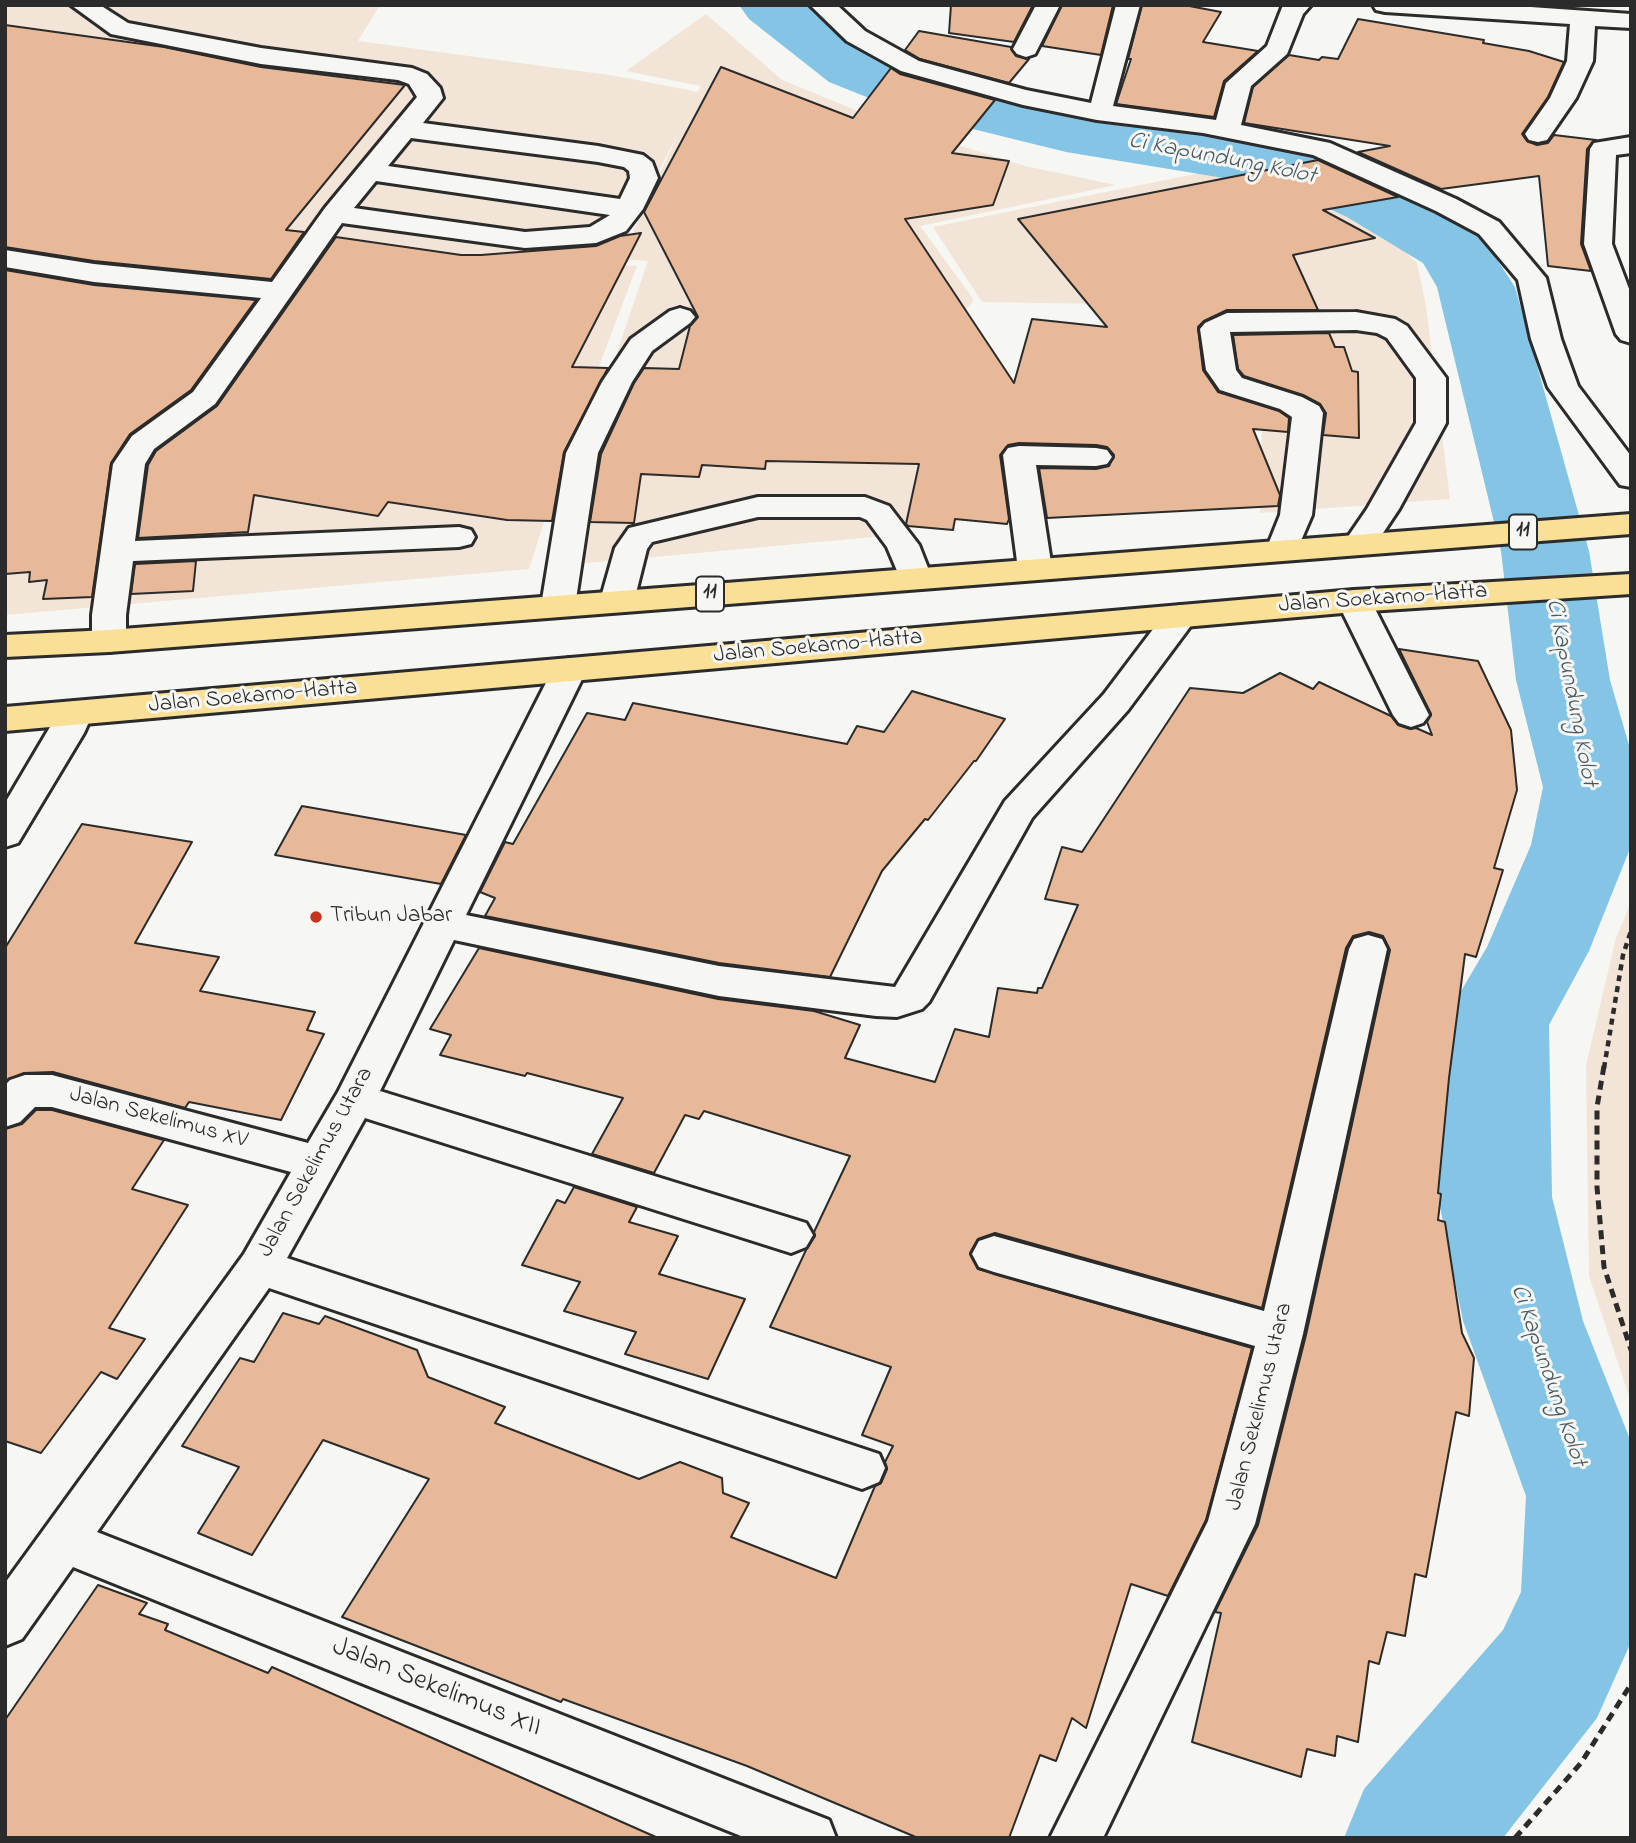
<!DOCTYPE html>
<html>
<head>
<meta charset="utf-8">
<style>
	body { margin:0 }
	#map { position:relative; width:1636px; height:1843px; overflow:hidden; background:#f6f6f2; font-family:"Indie Flower",sans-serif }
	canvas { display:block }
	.frame { position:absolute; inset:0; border:7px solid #2b2b2b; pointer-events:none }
</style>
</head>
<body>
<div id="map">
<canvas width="1636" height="1843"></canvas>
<div class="frame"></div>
</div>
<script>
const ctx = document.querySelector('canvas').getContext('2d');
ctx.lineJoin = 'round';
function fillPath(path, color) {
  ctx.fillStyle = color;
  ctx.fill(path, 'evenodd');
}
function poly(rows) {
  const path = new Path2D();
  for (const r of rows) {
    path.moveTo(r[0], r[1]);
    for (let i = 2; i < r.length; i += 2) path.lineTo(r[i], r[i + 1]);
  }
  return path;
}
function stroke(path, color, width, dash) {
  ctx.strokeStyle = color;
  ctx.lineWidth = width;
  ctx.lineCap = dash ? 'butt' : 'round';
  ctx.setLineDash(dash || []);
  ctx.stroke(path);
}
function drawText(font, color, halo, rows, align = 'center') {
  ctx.font = font + ' "Indie Flower",sans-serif';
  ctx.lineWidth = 6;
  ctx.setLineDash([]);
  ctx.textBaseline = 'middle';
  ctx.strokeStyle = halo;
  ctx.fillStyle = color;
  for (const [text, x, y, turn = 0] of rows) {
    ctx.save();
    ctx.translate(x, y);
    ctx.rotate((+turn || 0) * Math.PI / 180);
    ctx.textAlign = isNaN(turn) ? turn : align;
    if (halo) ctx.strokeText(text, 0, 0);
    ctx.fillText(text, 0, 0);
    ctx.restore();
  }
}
const built = poly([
	[5,5,380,5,358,41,616,76,698,92,701,86,626,71,706,14,782,80,887,123,1025,166,1116,185,920,226,974,300,928,357,931,460,906,534,544,567,648,261,621,259,678,134,610,264,637,266,566,453,529,569,5,615],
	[1210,171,1243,171,1282,180,1391,238,1417,263,1426,306,1450,499,1260,513,1262,412,1114,347,1108,304,982,302,933,227],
	[1631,902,1631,1402,1589,1276,1586,1065,1616,938]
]);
const river = poly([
	[739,5,814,5,877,54,953,82,1066,110,1231,134,1331,156,1399,185,1479,232,1515,287,1589,551,1610,680,1631,752,1631,846,1589,951,1549,1025,1552,1197,1583,1321,1631,1442,1631,1642,1597,1718,1503,1838,1344,1838,1364,1789,1503,1630,1521,1592,1526,1496,1463,1321,1438,1197,1441,1025,1487,947,1531,845,1543,787,1516,680,1501,551,1437,287,1423,263,1347,217,1284,188,1066,152,904,112,829,82,749,19,739,5]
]);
const building = poly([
	[951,5,1033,5,1014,42,949,33,951,5],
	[1062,5,1113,5,1101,55,1042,46,1062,5],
	[1142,5,1184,5,1221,12,1203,42,1258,51,1224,81,1214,117,1116,104,1131,59,1128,59,1142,5],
	[1358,19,1484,40,1483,43,1529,51,1564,62,1548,97,1522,134,1527,141,1537,145,1548,143,1554,135,1596,140,1587,149,1581,244,1591,271,1548,266,1539,176,1441,189,1358,152,1390,146,1244,123,1253,87,1289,55,1319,60,1322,57,1338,59,1358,19],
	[5,25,164,47,261,67,405,85,286,230,304,232,271,279,94,261,5,247,5,25],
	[919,31,1011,47,1016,56,1029,59,1009,83,920,59,905,50,919,31],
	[721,67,853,118,891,68,900,74,995,100,952,153,1009,161,993,205,905,219,1014,383,1032,319,1107,327,1018,219,1318,160,1398,197,1323,210,1375,238,1293,255,1318,310,1227,310,1204,321,1198,327,1203,370,1218,392,1279,411,1289,418,1288,432,1253,429,1280,495,1278,506,1047,518,1039,468,1096,469,1109,466,1114,455,1107,447,1096,445,1019,443,1008,445,1000,455,1009,519,1007,524,955,519,953,530,908,526,906,524,919,464,766,461,765,469,702,465,699,477,641,474,634,523,590,522,601,454,634,383,644,368,679,369,690,326,698,317,644,212,721,67],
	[641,233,572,367,608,368,564,452,552,521,507,520,388,502,378,516,254,495,248,532,138,538,148,465,156,451,217,406,336,237,461,255,481,255,596,246,620,236,641,233],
	[5,270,94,285,256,300,191,390,130,434,111,463,92,597,43,599,47,580,29,582,30,572,5,574,5,270],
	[1329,333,1335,347,1344,347,1352,371,1358,372,1359,438,1323,435,1326,413,1320,404,1303,395,1244,376,1238,369,1233,335,1329,333],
	[196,561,193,591,131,594,135,564,196,561],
	[1399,649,1478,661,1511,730,1517,790,1494,868,1503,870,1476,957,1465,954,1449,1078,1438,1193,1441,1194,1438,1220,1445,1222,1462,1333,1474,1358,1469,1416,1456,1412,1426,1577,1415,1574,1405,1636,1387,1632,1379,1664,1369,1661,1358,1742,1337,1736,1335,1756,1307,1749,1301,1777,1192,1742,1221,1613,1215,1612,1258,1525,1306,1335,1390,950,1383,936,1369,932,1353,936,1346,948,1262,1308,995,1233,978,1239,970,1253,978,1269,1252,1348,1206,1520,1168,1596,1131,1584,1086,1728,1072,1718,1056,1761,1040,1755,1009,1838,918,1838,747,1766,563,1699,561,1702,342,1617,429,1479,323,1440,252,1555,198,1533,239,1467,182,1446,240,1358,254,1362,283,1313,319,1324,325,1316,417,1350,428,1377,505,1407,495,1423,639,1479,680,1462,722,1478,723,1493,749,1503,731,1537,836,1578,875,1486,881,1483,887,1469,885,1462,893,1446,862,1435,891,1367,770,1327,806,1250,815,1236,814,1232,850,1156,704,1111,699,1119,685,1115,654,1173,592,1154,623,1098,527,1073,525,1076,440,1055,451,1035,430,1029,479,948,718,999,814,1011,860,1025,845,1058,935,1082,955,1029,989,1037,998,988,1037,993,1038,988,1042,988,1078,905,1045,899,1062,847,1082,852,1190,688,1243,693,1280,673,1313,689,1319,682,1391,716,1398,725,1410,729,1416,728,1432,735,1427,722,1431,714,1399,649],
	[912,691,1005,719,976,761,974,761,928,820,925,819,882,871,830,977,719,963,485,916,495,898,480,892,505,842,513,844,587,713,625,720,633,703,847,744,857,726,884,732,912,691],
	[302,806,466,835,441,884,275,855,302,806],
	[82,824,192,842,135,943,219,957,200,991,315,1012,307,1030,324,1034,281,1120,189,1102,185,1108,53,1072,24,1073,5,1081,5,948,82,824],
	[36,1110,52,1110,164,1140,132,1189,188,1205,109,1328,145,1339,117,1379,101,1372,41,1453,5,1441,5,1129,22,1124,36,1110],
	[574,1187,637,1207,629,1222,678,1236,659,1274,745,1299,708,1379,625,1354,636,1332,564,1311,580,1282,522,1265,557,1200,565,1203,574,1187],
	[98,1585,147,1603,139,1614,168,1624,165,1630,268,1673,272,1667,658,1838,5,1838,5,1720,98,1585]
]);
const pathFar1 = poly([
	[1604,1068,1623,955,1631,931]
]);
const path = poly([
	[1604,1066,1597,1107,1597,1187,1604,1267,1631,1350],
	[1515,1838,1581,1763,1631,1684]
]);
const minor = poly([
	[71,5,100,5,128,23,261,48,412,68,427,74,440,88,443,98,423,123,598,146,643,155,652,162,658,178,643,209,626,231,596,243,525,248,342,223,215,404,154,449,145,464,135,541,459,527,471,530,475,537,471,544,459,547,133,561,126,615,126,641,121,649,109,652,97,649,92,641,92,615,113,464,132,436,193,392,261,298,94,282,5,267,5,250,94,264,272,282,325,208,417,97,409,84,398,80,261,64,111,34,71,5],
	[411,138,598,162,624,167,629,171,630,178,620,199,388,166,411,138],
	[376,181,610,215,590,227,525,232,354,208,376,181],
	[810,5,837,5,865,31,919,61,1026,90,1091,103,1116,5,1140,5,1113,106,1216,120,1226,83,1267,46,1283,5,1311,5,1303,14,1287,54,1251,86,1241,125,1330,143,1456,199,1499,222,1546,278,1561,339,1578,386,1631,456,1631,487,1620,485,1548,387,1531,339,1518,280,1479,234,1436,211,1313,155,1203,133,1097,120,1023,105,901,71,847,41,810,5],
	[1036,5,1060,5,1035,54,1026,57,1017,54,1013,49,1036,5],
	[1373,5,1502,5,1631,14,1631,28,1595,26,1593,61,1576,98,1547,140,1538,142,1529,140,1525,134,1550,98,1567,61,1570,24,1385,12,1376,10,1373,5],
	[1631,137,1631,153,1616,155,1612,244,1631,294,1631,343,1621,340,1616,334,1584,244,1590,149,1594,143,1631,137],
	[680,308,690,311,695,317,690,323,652,351,632,382,598,453,575,606,570,613,558,617,546,613,541,606,566,453,602,382,631,339,670,311,680,308],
	[1356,312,1395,319,1407,326,1446,378,1446,423,1399,509,1371,551,1359,554,1347,551,1343,544,1367,509,1416,423,1416,378,1387,338,1377,333,1356,330,1230,332,1236,370,1242,378,1302,397,1319,406,1323,413,1312,515,1294,557,1282,560,1270,557,1266,550,1280,515,1292,417,1280,409,1220,390,1206,370,1200,329,1205,323,1227,313,1356,312],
	[1019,446,1096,448,1107,450,1112,457,1107,464,1096,466,1036,465,1052,569,1047,576,1035,579,1023,576,1018,569,1003,455,1008,448,1019,446],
	[758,497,865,497,889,506,919,545,932,578,927,585,915,588,903,585,887,547,867,520,860,517,758,517,652,542,647,549,634,601,629,608,617,612,605,608,600,601,615,548,629,528,758,497],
	[1354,590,1366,594,1371,601,1429,715,1423,723,1411,727,1399,723,1393,715,1337,601,1342,594,1354,590],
	[1181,605,1193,608,1198,616,1128,710,1032,818,929,1002,922,1009,897,1017,876,1016,719,996,454,940,380,1091,806,1223,813,1235,806,1247,791,1253,365,1118,287,1258,879,1454,885,1468,879,1482,862,1489,269,1288,97,1532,829,1820,836,1838,746,1838,73,1567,22,1639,5,1646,5,1583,244,1254,291,1172,52,1107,35,1107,20,1122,5,1127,5,1085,10,1080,25,1075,52,1075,308,1143,338,1092,553,669,558,661,570,658,582,661,587,669,466,915,719,966,895,987,1005,801,1104,694,1169,608,1181,605],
	[75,701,87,705,93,713,84,733,18,843,5,847,5,803,63,705,75,701],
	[1368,935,1382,939,1387,949,1303,1334,1255,1524,1103,1838,1050,1838,1208,1521,1255,1346,994,1272,979,1267,972,1254,979,1241,994,1236,1264,1311,1349,949,1354,939,1368,935]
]);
const highway = poly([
	[1631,514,1631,534,109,652,5,657,5,635,109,630,1631,514],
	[1631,574,1631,594,1354,612,5,731,5,707,1354,590,1631,574]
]);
const markers = [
	[316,917,7,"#c8321e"]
];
const shields = [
	[1523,532,28],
	[710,594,28]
];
const shieldNames = [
	["11",1523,532],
	["11",710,594]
];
const streetNames = [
	["Jalan Soekarno-Hatta",1383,600,-4],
	["Jalan Soekarno-Hatta",818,648,-5],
	["Jalan Soekarno-Hatta",253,698,-5],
	["Jalan Sekelimus XV",158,1119,15],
	["Jalan Sekelimus Utara",317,1163,-61],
	["Jalan Sekelimus Utara",1261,1407,-76]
];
const poiNames = [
	["Tribun Jabar",330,917]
];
const waterNames = [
	["Ci Kapundung Kolot",1222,160,11],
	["Ci Kapundung Kolot",1570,693,79],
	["Ci Kapundung Kolot",1547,1376,71]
];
const nearStreetnames = [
	["Jalan Sekelimus XII",436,1689,22]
];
fillPath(built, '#f2e4d7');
fillPath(river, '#84c5e5');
fillPath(building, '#e7b998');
stroke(building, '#2b2b2b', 2);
stroke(minor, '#2b2b2b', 6);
stroke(highway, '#2b2b2b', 6);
stroke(pathFar1, '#2b2b2b', 4.5, [6, 5]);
stroke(path, '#2b2b2b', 5, [9, 6]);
fillPath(minor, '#f6f6f2');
fillPath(highway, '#fadf96');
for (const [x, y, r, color] of markers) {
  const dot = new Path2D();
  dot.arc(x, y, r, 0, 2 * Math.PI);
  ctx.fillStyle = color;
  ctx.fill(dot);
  stroke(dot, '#f6f6f2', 2.5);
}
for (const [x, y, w] of shields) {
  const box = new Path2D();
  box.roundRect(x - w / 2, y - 17.5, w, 35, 5);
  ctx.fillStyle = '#f6f6f2';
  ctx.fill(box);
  stroke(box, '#2b2b2b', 2);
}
drawText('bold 21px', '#2b2b2b', null, shieldNames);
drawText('23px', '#2b2b2b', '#f6f6f2', streetNames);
drawText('23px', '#2b2b2b', '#f6f6f2', poiNames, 'left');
drawText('italic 24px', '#465963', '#f6f6f2', waterNames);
drawText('28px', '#2b2b2b', '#f6f6f2', nearStreetnames);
</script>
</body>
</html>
